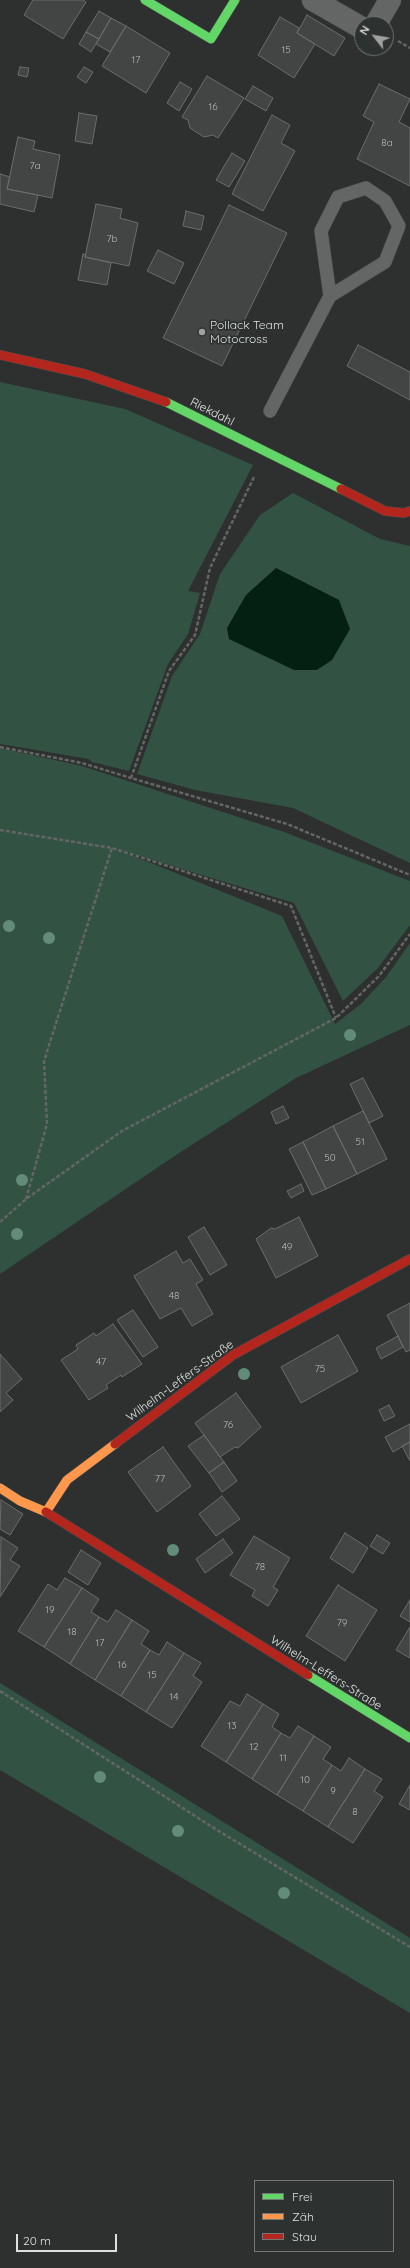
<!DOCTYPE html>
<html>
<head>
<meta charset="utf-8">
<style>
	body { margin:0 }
	#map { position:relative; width:410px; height:2268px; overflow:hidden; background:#2e302f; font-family:Quicksand,sans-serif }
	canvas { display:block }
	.legend { position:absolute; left:254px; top:2180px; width:140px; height:72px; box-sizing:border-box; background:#2d312f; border:1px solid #737775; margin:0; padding:5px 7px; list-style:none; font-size:12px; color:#dde0de }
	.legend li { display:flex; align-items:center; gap:8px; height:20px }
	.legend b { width:20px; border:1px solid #737775 }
	.north { position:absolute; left:354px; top:16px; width:40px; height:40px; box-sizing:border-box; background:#2d312f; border:1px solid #737775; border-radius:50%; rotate:301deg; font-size:11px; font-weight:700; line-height:16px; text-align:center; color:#dde0de }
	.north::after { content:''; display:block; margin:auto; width:14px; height:18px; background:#a0a2a1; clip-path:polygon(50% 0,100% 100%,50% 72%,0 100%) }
	.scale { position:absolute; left:16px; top:2234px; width:101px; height:18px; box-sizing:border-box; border:2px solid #dde0de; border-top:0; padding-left:5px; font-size:12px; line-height:14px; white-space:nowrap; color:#dde0de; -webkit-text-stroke:3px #2d312f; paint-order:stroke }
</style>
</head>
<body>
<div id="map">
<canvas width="410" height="2268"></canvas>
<ul class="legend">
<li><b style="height:5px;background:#63d668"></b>Frei</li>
<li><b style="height:5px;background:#ff974d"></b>Zäh</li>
<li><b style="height:5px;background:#b3261e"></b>Stau</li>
</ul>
<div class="north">N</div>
<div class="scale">20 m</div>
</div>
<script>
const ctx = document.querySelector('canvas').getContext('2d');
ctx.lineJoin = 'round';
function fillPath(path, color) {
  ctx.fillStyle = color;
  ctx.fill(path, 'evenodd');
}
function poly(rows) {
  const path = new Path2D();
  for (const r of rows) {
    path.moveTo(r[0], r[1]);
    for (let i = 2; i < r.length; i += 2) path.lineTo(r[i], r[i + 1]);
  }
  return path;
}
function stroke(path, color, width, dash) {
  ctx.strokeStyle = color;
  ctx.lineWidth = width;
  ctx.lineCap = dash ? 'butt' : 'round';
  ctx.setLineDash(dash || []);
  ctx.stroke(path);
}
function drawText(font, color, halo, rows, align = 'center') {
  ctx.font = font + ' Quicksand,sans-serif';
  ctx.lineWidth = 3.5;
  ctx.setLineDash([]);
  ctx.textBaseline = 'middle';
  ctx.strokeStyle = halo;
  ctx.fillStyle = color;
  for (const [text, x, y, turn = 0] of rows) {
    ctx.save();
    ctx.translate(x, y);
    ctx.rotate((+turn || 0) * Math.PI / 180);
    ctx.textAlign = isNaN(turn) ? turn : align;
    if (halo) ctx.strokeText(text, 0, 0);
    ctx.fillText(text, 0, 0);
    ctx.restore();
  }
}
const green = poly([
	[0,382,125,409,253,465,188,591,200,593,188,634,168,664,129,771,92,762,89,759,0,744],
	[293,493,380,539,410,546,410,863,293,808,195,790,137,774,172,676,200,634,220,574,260,515],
	[0,748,82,766,284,832,410,881,410,925,378,968,343,1001,294,903,119,850,282,916,335,1024,361,1004,386,977,410,943,410,1025,296,1078,176,1155,0,1274],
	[0,1683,410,1938,410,2013,0,1770]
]);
const water = poly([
	[276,568,339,600,350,629,332,660,317,670,294,670,229,639,227,628,246,595]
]);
const building = poly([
	[33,0,83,0,86,2,63,39,24,15,33,0],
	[99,11,111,18,99,39,86,32,99,11],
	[307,15,345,38,334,56,297,33,307,15],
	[280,17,299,28,297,33,315,44,294,78,258,55,280,17],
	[111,18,126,26,110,52,96,44,111,18],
	[126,26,170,53,146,93,102,66,126,26],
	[86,32,99,39,91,52,79,44,86,32],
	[20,67,29,68,27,77,18,75,20,67],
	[84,67,93,72,86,83,77,77,84,67],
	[207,76,244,98,218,138,213,135,204,137,190,128,188,120,182,117,207,76],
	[180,82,192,89,179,111,167,103,180,82],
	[379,84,410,99,399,122,410,128,410,186,357,159,374,122,363,116,379,84],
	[253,86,273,98,266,111,245,99,253,86],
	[79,113,97,116,92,144,75,141,79,113],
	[272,115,290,125,281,143,295,151,263,211,232,194,272,115],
	[18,137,35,141,33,149,60,155,52,198,7,189,18,137],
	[232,153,245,161,229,187,216,180,232,153],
	[0,174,10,177,7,189,38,195,34,212,0,204,0,174],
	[96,204,122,209,120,218,138,223,129,266,85,257,96,204],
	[229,205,287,233,222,366,163,338,229,205],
	[186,211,204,216,201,230,183,226,186,211],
	[158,250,184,263,174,284,147,271,158,250],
	[83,254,86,255,85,257,111,263,107,285,78,280,83,254],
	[358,345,410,372,410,400,347,366,358,345],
	[363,1078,383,1116,369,1123,350,1084,363,1078],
	[283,1106,289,1118,276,1124,271,1112,283,1106],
	[363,1111,387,1159,357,1174,333,1126,363,1111],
	[333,1126,357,1174,326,1189,303,1142,333,1126],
	[303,1142,326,1189,312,1195,289,1149,303,1142],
	[301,1184,304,1191,291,1198,287,1191,301,1184],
	[299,1217,318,1256,276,1278,256,1239,271,1228,275,1229,299,1217],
	[204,1227,227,1265,210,1275,188,1237,204,1227],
	[176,1251,183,1263,190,1259,203,1280,196,1284,213,1314,192,1326,181,1308,160,1319,134,1276,176,1251],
	[410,1303,410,1350,406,1352,387,1315,410,1303],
	[133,1310,158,1347,143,1357,117,1320,133,1310],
	[113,1324,142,1364,122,1377,121,1375,106,1385,108,1388,89,1400,61,1360,78,1349,76,1345,94,1333,96,1336,113,1324],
	[338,1335,358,1371,301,1403,281,1367,338,1335],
	[398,1336,403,1347,381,1359,376,1348,398,1336],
	[0,1354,22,1379,6,1393,13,1400,0,1412,0,1354],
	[236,1393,261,1427,238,1448,235,1447,220,1457,195,1423,236,1393],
	[389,1405,395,1416,384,1421,379,1410,389,1405],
	[410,1424,410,1442,393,1452,385,1437,410,1424],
	[204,1435,224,1462,209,1473,188,1446,204,1435],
	[410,1442,410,1461,402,1446,410,1442],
	[163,1447,191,1486,157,1512,128,1472,163,1447],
	[224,1462,237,1481,222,1492,209,1473,224,1462],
	[222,1496,240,1519,216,1536,199,1514,222,1496],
	[1,1500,23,1514,10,1535,0,1529,1,1500],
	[345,1533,368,1548,353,1573,330,1558,345,1533],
	[377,1535,390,1543,383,1554,370,1546,377,1535],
	[254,1536,290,1558,273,1587,278,1590,268,1606,252,1596,255,1590,230,1575,254,1536],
	[1,1537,18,1548,10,1560,20,1566,0,1597,1,1537],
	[223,1539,233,1553,205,1573,196,1559,223,1539],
	[81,1550,101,1563,88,1585,68,1572,81,1550],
	[65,1578,82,1588,44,1647,18,1631,48,1584,57,1590,65,1578],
	[338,1585,377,1610,345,1661,306,1636,338,1585],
	[82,1588,99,1599,91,1612,99,1617,70,1664,44,1647,82,1588],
	[410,1600,410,1622,400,1616,410,1600],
	[116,1610,132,1620,95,1680,70,1664,99,1617,108,1622,116,1610],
	[132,1620,149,1631,141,1644,150,1650,121,1696,95,1680,132,1620],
	[410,1627,410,1658,396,1650,410,1627],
	[167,1642,184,1653,146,1712,121,1696,150,1650,159,1655,167,1642],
	[184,1653,201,1663,193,1676,202,1682,172,1728,146,1712,184,1653],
	[247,1694,263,1704,226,1762,201,1746,230,1701,240,1706,247,1694],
	[263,1704,279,1714,272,1727,281,1733,252,1779,226,1762,263,1704],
	[298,1726,314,1736,277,1795,252,1779,281,1733,290,1738,298,1726],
	[314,1736,331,1747,323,1759,332,1765,303,1811,277,1795,314,1736],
	[349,1758,365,1769,328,1827,303,1811,332,1765,341,1771,349,1758],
	[365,1769,382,1779,374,1791,383,1797,353,1843,328,1827,365,1769],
	[410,1785,410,1810,399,1804,410,1785]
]);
const path = poly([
	[398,41,410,48],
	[254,477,210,568,195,635,169,671,131,778,287,824,410,875],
	[0,747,82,763,131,778],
	[0,830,112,848,291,906,336,1018],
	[26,1199,47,1124,44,1061,112,848],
	[0,1222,26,1199,122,1131,336,1018,379,976,410,934],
	[0,1691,217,1830,410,1947]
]);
const lane = poly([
	[270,411,330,296,385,262,399,226,385,201,366,188,338,197,321,231,330,296]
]);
const street = poly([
	[313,0,362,28],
	[376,24,390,0]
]);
const fast = poly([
	[145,0,211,39,235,0],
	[166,402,341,489],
	[308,1675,410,1738]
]);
const slow = poly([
	[0,1488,20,1501,46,1512,67,1480,115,1444]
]);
const jam = poly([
	[0,355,85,374,166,402],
	[341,489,385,511,404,513,410,511],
	[115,1444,233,1355,410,1259],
	[46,1512,308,1675]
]);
const trees = [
	[9,926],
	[49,938],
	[350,1035],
	[22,1180],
	[17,1234],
	[244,1374],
	[173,1550],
	[100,1777],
	[178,1831],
	[284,1893]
];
const markers = [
	[202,332,4,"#a0a2a1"]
];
const numberNames = [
	["15",286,50],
	["17",136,60],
	["16",213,107],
	["8a",387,143],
	["7a",35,166],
	["7b",112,239],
	["51",360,1142],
	["50",330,1158],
	["49",287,1247],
	["48",174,1296],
	["47",101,1362],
	["75",320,1369],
	["76",228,1425],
	["77",160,1479],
	["78",260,1567],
	["19",50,1610],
	["79",342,1623],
	["18",72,1632],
	["17",100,1643],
	["16",122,1665],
	["15",152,1675],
	["14",174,1697],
	["13",232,1726],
	["12",254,1747],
	["11",283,1758],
	["10",305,1780],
	["9",333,1791],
	["8",355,1812]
];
const poiNames = [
	["Pollack Team",210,325],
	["Motocross",210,339]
];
const streetNames = [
	["Riekdahl",212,412,27],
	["Wilhelm-Leffers-Straße",180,1381,-36],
	["Wilhelm-Leffers-Straße",326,1673,32]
];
fillPath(green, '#325243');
fillPath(water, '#042013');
fillPath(building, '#434544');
stroke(building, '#6b6d6c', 1);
stroke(lane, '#4a4d4b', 14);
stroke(street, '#4a4d4b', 23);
stroke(fast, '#4a4d4b', 10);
stroke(slow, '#4a4d4b', 10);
stroke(jam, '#4a4d4b', 10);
stroke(path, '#646665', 2.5, [4, 2]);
stroke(lane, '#646665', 13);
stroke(street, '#646665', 22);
stroke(fast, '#63d668', 9);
stroke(slow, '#ff974d', 9);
stroke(jam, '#b3261e', 9);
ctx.fillStyle = '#628c78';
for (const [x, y] of trees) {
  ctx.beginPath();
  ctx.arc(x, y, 6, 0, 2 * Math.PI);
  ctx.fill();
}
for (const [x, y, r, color] of markers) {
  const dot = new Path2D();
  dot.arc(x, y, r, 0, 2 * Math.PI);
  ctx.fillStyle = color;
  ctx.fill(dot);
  stroke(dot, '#2d312f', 1.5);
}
drawText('10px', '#b6b9b8', null, numberNames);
drawText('12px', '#dde0de', '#2d312f', poiNames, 'left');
drawText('12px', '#dde0de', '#2d312f', streetNames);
</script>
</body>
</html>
